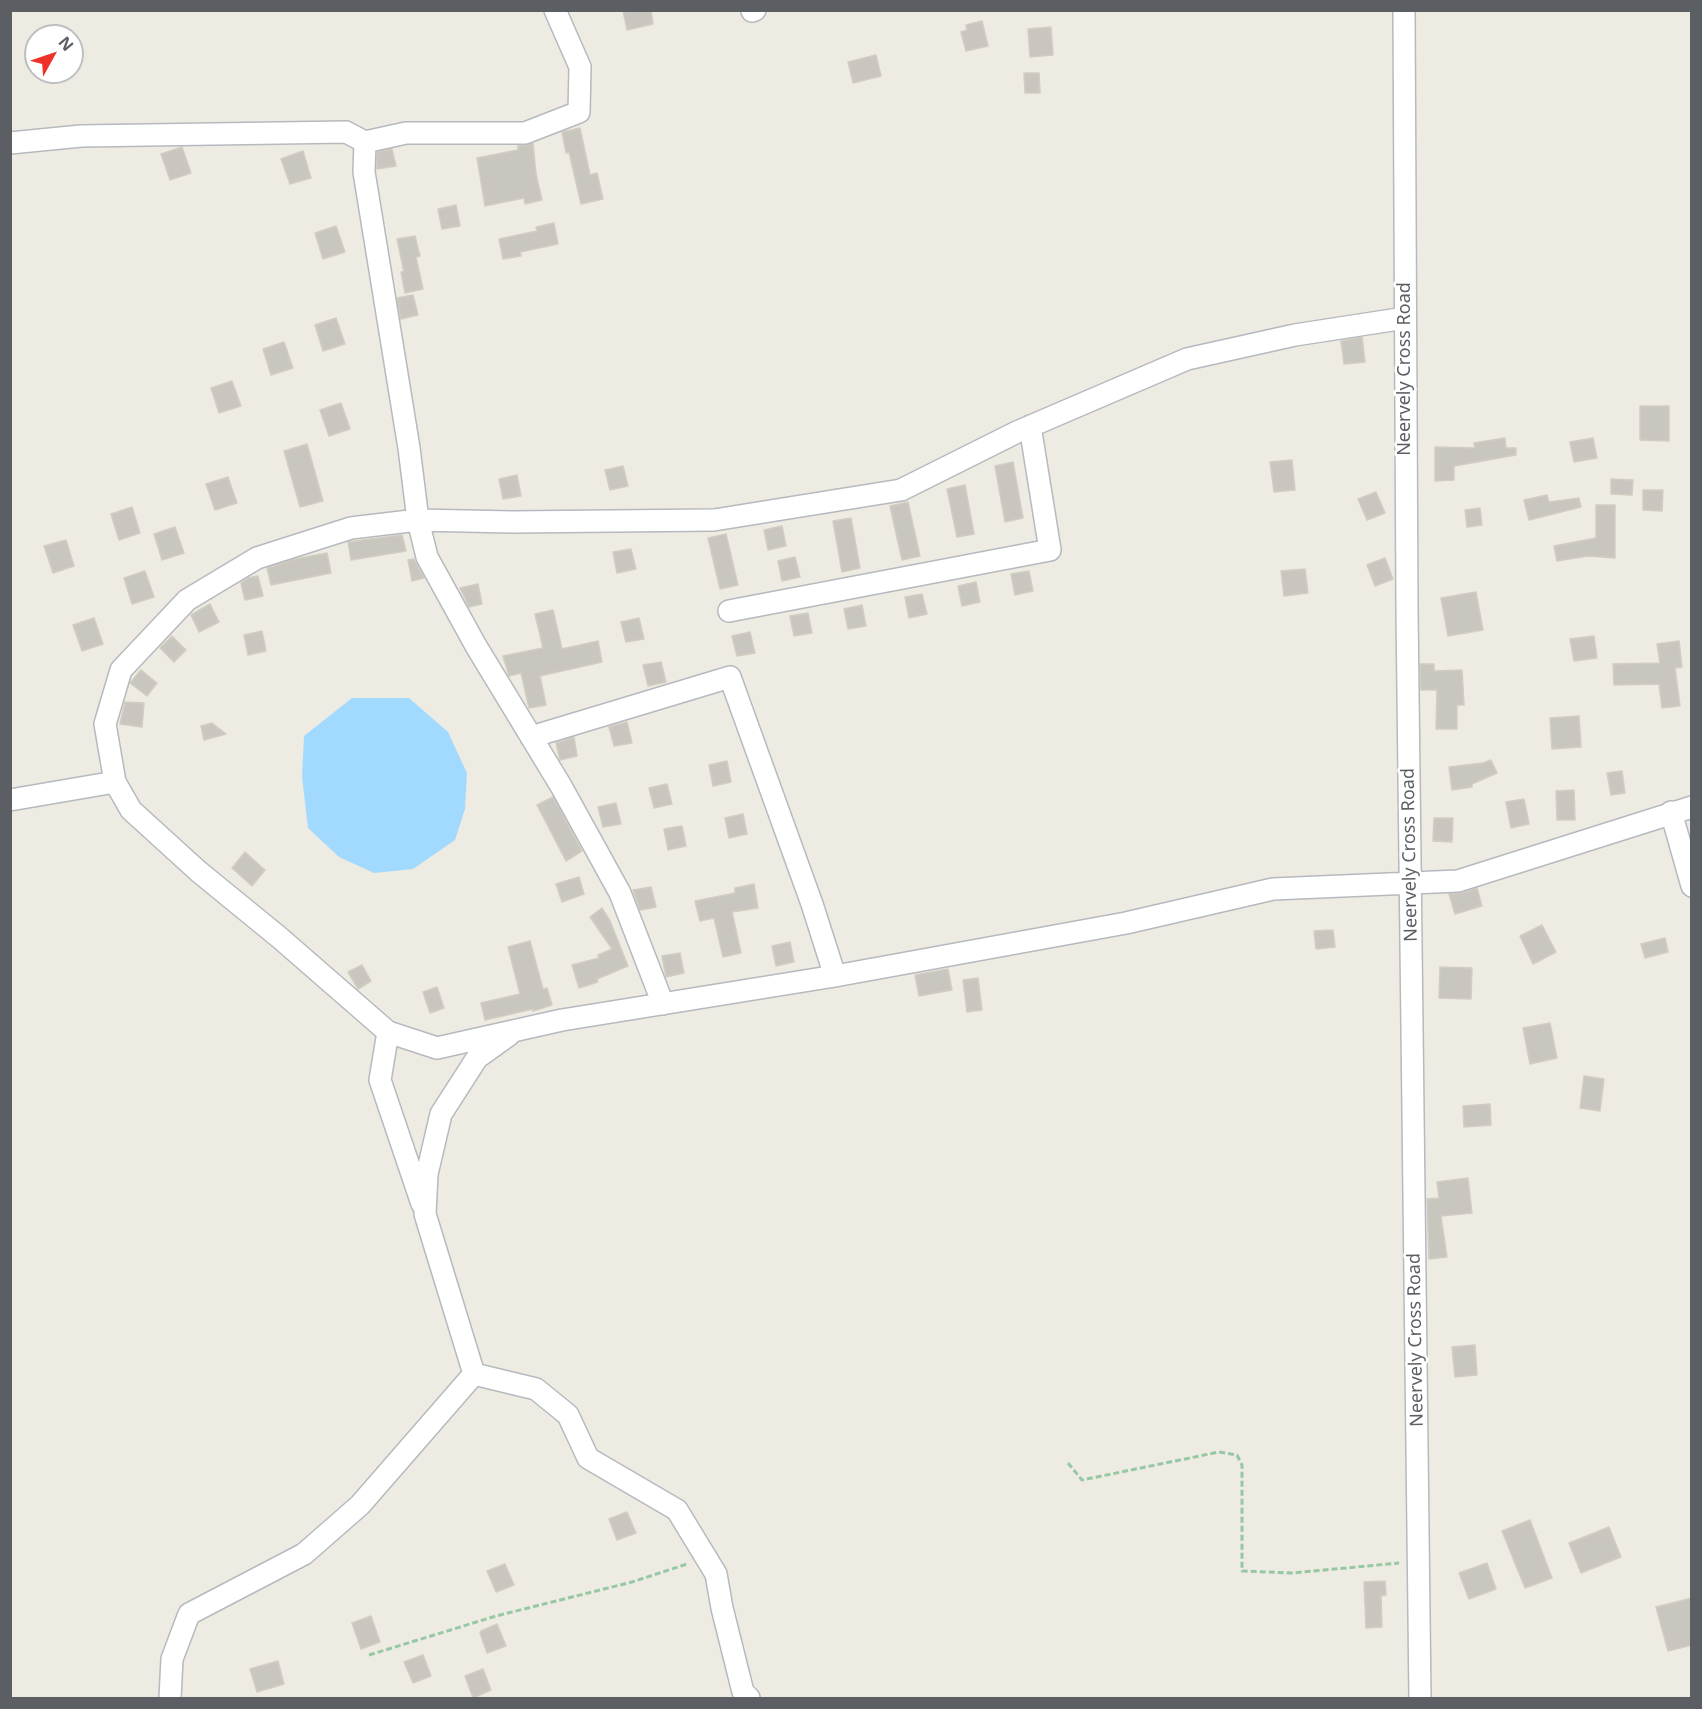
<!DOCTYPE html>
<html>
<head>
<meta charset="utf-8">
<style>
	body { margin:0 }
	#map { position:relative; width:1702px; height:1709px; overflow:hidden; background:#eeebe3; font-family:"Noto Sans",sans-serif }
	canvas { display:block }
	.frame { position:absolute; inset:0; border:12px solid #5b5f64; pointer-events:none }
	.north { position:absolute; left:24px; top:24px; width:60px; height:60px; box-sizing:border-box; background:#fff; border:2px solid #bdbfc1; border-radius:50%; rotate:50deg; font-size:16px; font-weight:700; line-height:24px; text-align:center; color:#5b5f64 }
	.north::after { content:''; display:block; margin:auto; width:21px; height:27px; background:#ed322a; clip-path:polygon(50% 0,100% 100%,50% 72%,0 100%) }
</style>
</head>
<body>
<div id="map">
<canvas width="1702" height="1709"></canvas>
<div class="frame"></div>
<div class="north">N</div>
</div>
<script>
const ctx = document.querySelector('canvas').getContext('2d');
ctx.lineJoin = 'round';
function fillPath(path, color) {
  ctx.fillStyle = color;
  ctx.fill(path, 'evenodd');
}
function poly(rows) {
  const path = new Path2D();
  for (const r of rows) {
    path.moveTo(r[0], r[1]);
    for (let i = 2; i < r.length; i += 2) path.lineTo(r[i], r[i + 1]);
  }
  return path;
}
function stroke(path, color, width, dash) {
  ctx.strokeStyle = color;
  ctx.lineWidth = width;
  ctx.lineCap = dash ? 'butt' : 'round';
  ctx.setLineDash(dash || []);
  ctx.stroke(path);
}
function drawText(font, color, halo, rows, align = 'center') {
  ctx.font = font + ' "Noto Sans",sans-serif';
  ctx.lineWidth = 5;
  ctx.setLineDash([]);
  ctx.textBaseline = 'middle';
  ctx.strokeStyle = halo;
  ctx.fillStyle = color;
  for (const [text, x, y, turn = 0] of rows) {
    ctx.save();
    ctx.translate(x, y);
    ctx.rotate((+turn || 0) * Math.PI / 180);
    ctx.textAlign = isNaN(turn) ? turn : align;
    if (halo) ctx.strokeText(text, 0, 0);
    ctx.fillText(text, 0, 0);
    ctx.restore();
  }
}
const water = poly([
	[352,698,409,698,448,732,467,773,465,809,455,840,413,869,374,873,339,857,308,828,302,777,304,736]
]);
const building = poly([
	[623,10,651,10,653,24,627,30,623,10],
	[982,21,988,46,966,51,961,32,967,30,966,25,982,21],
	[1051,27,1053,55,1030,57,1028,29,1051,27],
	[876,55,881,76,853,83,848,62,876,55],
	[1024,73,1039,73,1040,93,1025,93,1024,73],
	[580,128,590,175,597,173,603,199,581,204,569,152,566,153,562,132,580,128],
	[533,143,536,174,542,200,525,204,524,198,485,206,477,158,518,150,518,146,533,143],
	[182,147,191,173,170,180,161,154,182,147],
	[392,149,396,166,377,169,377,152,392,149],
	[303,151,311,178,290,184,281,159,303,151],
	[456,205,460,226,442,229,438,209,456,205],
	[554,223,558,244,520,252,521,256,503,259,499,239,537,231,536,227,554,223],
	[336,226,345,252,323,259,315,233,336,226],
	[415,236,420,256,416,257,423,289,405,293,401,272,404,272,397,239,415,236],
	[413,295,418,315,401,319,397,298,413,295],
	[336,318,345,344,323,351,315,325,336,318],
	[1362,337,1365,362,1344,364,1341,341,1362,337],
	[284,342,293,368,271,375,263,349,284,342],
	[232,381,241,406,219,413,211,388,232,381],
	[341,403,350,429,329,436,320,410,341,403],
	[1640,406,1669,406,1669,441,1640,440,1640,406],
	[1505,438,1506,448,1516,448,1516,455,1454,466,1454,480,1435,481,1435,447,1475,448,1474,443,1505,438],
	[1593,438,1597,458,1574,462,1570,442,1593,438],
	[307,444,323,501,300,507,284,451,307,444],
	[1292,460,1295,490,1274,492,1270,462,1292,460],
	[1013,462,1023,518,1005,522,995,466,1013,462],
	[623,466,628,486,610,490,605,470,623,466],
	[517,475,521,496,503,499,499,479,517,475],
	[228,477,237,503,215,510,206,484,228,477],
	[1611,479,1633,480,1632,495,1611,494,1611,479],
	[965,485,974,534,957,537,947,489,965,485],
	[1643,490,1663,490,1662,511,1643,510,1643,490],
	[1376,492,1385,513,1367,520,1358,499,1376,492],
	[1547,495,1549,502,1579,498,1581,507,1529,520,1524,500,1547,495],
	[908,502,920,556,902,560,890,506,908,502],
	[1596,505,1615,505,1615,558,1588,556,1557,561,1554,546,1596,538,1596,505],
	[132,507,140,533,119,540,111,514,132,507],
	[1480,508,1482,525,1467,527,1465,510,1480,508],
	[851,518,860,568,842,572,833,521,851,518],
	[782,526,786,546,768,550,764,530,782,526],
	[175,527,184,553,162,560,154,534,175,527],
	[726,534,738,585,720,589,708,538,726,534],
	[402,535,406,551,351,560,348,542,402,535],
	[66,540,74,566,53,573,44,546,66,540],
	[631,549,636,569,617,573,613,552,631,549],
	[327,553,331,573,271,585,267,568,295,559,327,553],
	[795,557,800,577,782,581,778,561,795,557],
	[1385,558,1393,579,1375,586,1367,565,1385,558],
	[414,559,424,578,412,581,408,560,414,559],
	[1305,569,1308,593,1284,596,1281,571,1305,569],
	[145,571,154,597,132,604,124,578,145,571],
	[1029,571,1033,591,1015,595,1011,574,1029,571],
	[258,576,263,596,245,600,241,583,248,578,258,576],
	[976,582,980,602,962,606,958,586,976,582],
	[478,584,482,604,469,607,460,588,478,584],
	[1476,592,1483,630,1448,636,1441,598,1476,592],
	[922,594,927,614,909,618,905,597,922,594],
	[210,604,219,622,199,632,191,615,210,604],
	[862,605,866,626,848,629,844,609,862,605],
	[553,610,562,649,598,641,602,662,540,676,546,705,529,708,521,673,509,676,503,656,543,648,535,614,553,610],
	[808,613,812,633,794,636,790,616,808,613],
	[94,618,103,644,82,651,73,625,94,618],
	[639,618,644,639,626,642,621,622,639,618],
	[262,631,266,651,248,655,244,635,262,631],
	[750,632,755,653,737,656,732,636,750,632],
	[172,636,186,650,174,662,160,648,172,636],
	[1594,636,1597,658,1574,661,1570,639,1594,636],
	[1679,641,1682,667,1675,668,1680,706,1662,708,1659,684,1614,685,1613,664,1660,663,1657,644,1679,641],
	[661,662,666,682,648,686,643,665,661,662],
	[1420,664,1434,664,1434,671,1462,670,1464,705,1457,705,1457,729,1436,729,1437,690,1421,690,1420,664],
	[141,670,157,683,147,696,130,683,141,670],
	[125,702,144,703,142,727,120,724,125,702],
	[1579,716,1581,747,1552,749,1550,718,1579,716],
	[627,722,632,743,614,746,609,727,627,722],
	[212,723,226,734,204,740,201,726,212,723],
	[574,737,577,756,560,760,556,743,574,737],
	[1491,760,1497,773,1472,784,1472,787,1452,790,1449,767,1483,763,1491,760],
	[727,761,731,782,713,786,709,765,727,761],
	[1622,771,1625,793,1611,795,1607,773,1622,771],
	[667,784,672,804,654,808,649,788,667,784],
	[1574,790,1575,820,1557,820,1556,791,1574,790],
	[553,797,582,851,566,861,537,805,553,797],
	[1524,799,1529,824,1511,828,1506,802,1524,799],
	[616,803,621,824,603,827,598,807,616,803],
	[743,814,747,834,729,838,725,818,743,814],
	[1434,818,1453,818,1452,842,1433,841,1434,818],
	[682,826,686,846,668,850,664,829,682,826],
	[245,852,265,870,252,886,232,868,245,852],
	[579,877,584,894,562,902,556,884,579,877],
	[754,884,758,908,732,912,741,953,723,957,714,918,700,921,695,901,735,893,735,888,754,884],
	[651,887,656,907,640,910,633,890,651,887],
	[1477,888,1482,906,1455,914,1449,894,1462,893,1477,888],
	[602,908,610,921,628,966,597,979,598,982,579,988,572,965,599,958,598,955,612,949,590,917,602,908],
	[1542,925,1556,952,1533,964,1520,936,1542,925],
	[1333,930,1335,947,1316,949,1314,931,1333,930],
	[1665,938,1668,952,1645,958,1641,944,1665,938],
	[530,941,543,989,547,988,552,1005,533,1011,533,1009,485,1020,481,1003,520,994,508,947,530,941],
	[790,942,794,962,776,966,772,946,790,942],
	[680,953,684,973,666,977,662,956,680,953],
	[362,965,371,981,358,989,348,972,362,965],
	[1440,967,1472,968,1471,999,1439,998,1440,967],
	[948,969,952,990,919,996,915,975,948,969],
	[978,978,982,1010,967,1012,963,980,978,978],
	[437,987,444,1008,430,1013,423,992,437,987],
	[1550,1023,1557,1058,1530,1064,1523,1028,1550,1023],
	[1584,1076,1604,1079,1600,1111,1580,1108,1584,1076],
	[1490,1104,1491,1125,1464,1127,1463,1106,1490,1104],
	[1468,1178,1472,1213,1441,1216,1447,1257,1429,1259,1427,1199,1439,1198,1437,1182,1468,1178],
	[1475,1345,1477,1375,1455,1377,1452,1347,1475,1345],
	[627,1512,636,1533,617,1540,609,1519,627,1512],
	[1530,1520,1552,1578,1525,1588,1502,1531,1530,1520],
	[1609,1527,1621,1557,1581,1573,1569,1543,1609,1527],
	[1487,1563,1496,1589,1469,1599,1459,1573,1487,1563],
	[505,1564,514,1585,496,1592,487,1571,505,1564],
	[1385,1581,1386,1595,1381,1596,1382,1627,1366,1628,1364,1582,1385,1581],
	[1692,1598,1692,1645,1668,1651,1656,1607,1692,1598],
	[371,1616,380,1642,361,1649,352,1623,371,1616],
	[497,1624,506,1646,487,1653,480,1633,481,1631,497,1624],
	[423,1655,431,1676,413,1683,404,1662,423,1655],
	[278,1661,284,1684,257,1692,250,1669,278,1661],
	[483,1669,491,1690,473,1698,465,1676,483,1669]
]);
const path = poly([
	[1068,1463,1082,1480,1219,1452,1237,1455,1242,1465,1242,1571,1292,1573,1399,1563],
	[369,1655,496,1616,632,1582,687,1564]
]);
const minor = poly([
	[555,10,580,67,579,112,525,133,406,133,365,142,364,172,409,448,418,520,427,557,476,646,561,786,620,893,663,1004],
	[1404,10,1407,609,1420,1698],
	[752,11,755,10],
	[10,143,81,136,346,132,365,142],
	[1405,318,1295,335,1187,359,1017,432,901,490,714,520,512,522,418,520,351,528,257,558,187,600,121,670,105,724,115,782,131,810,198,871,280,938,388,1032,437,1048,562,1020,835,976,1126,923,1273,889,1458,881,1692,807],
	[729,611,1050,550,1030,426],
	[531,737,730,677,812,904,835,976],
	[10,800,115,782],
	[1671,812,1692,886],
	[388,1032,380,1080,422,1204],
	[474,1374,536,1389,568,1415,588,1458,677,1510,716,1574,722,1608,743,1692,749,1698],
	[170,1698,172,1659,189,1614,304,1554,360,1505,474,1374,425,1214,427,1174,441,1114,477,1058,509,1035]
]);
const streetNames = [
	["Neervely Cross Road",1405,369,-90],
	["Neervely Cross Road",1410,855,-91],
	["Neervely Cross Road",1416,1340,-91]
];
fillPath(water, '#a2daff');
fillPath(building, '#c9c6c0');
stroke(building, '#d3cdc1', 1.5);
stroke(minor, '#b6b9be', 24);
stroke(path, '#97c8a4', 3, [6, 3]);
stroke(minor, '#fff', 21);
drawText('18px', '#5b5f64', '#fff', streetNames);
</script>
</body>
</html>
